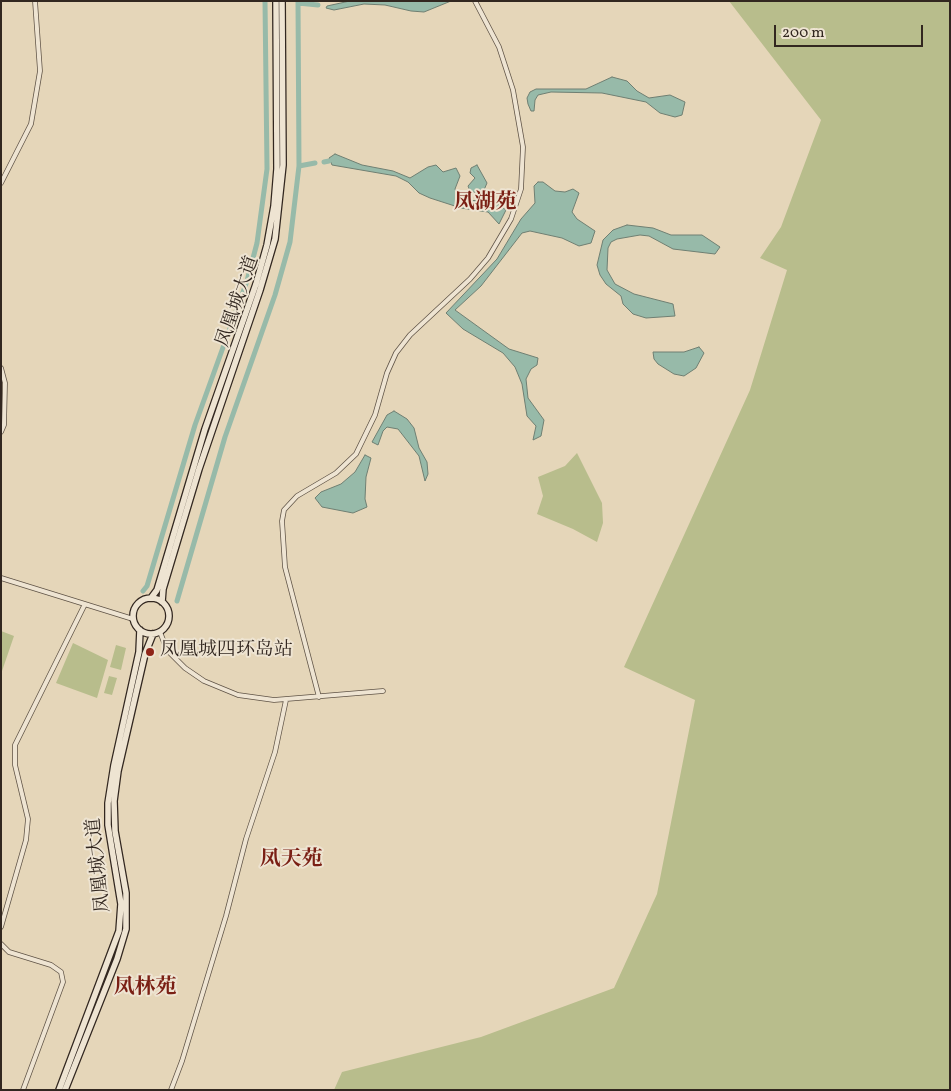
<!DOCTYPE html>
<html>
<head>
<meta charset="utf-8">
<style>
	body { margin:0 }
	#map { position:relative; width:951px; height:1091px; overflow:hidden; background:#e5d6b9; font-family:Vollkorn,serif }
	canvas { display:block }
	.frame { position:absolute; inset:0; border:2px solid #322720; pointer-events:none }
	.scale { position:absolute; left:774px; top:25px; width:149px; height:22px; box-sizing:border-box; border:2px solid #322720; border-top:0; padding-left:6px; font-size:15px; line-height:18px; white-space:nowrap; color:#322720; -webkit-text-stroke:4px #eee4d2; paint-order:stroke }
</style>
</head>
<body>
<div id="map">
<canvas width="951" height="1091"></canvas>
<div class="frame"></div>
<div class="scale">200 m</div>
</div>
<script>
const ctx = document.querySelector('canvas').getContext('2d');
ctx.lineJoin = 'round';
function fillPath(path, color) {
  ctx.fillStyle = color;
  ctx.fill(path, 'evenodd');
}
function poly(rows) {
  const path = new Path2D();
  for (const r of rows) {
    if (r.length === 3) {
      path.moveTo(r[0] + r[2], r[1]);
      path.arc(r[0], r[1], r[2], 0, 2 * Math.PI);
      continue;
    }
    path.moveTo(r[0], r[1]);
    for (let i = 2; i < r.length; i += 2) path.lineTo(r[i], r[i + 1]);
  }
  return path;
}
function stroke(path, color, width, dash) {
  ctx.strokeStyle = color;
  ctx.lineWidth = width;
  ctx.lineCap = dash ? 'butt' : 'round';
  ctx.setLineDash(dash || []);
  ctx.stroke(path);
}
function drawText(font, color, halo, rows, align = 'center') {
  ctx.font = font + ' Vollkorn,"Noto Serif SC",serif';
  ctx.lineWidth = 4;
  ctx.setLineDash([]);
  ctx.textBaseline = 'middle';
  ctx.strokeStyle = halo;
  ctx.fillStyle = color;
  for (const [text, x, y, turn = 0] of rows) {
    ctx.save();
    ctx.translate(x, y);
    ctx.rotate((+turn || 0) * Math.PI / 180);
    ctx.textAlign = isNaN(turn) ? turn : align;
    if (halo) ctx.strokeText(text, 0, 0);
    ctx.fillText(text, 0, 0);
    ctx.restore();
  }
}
const green = poly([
	[729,1,950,1,950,1090,334,1090,342,1072,481,1037,614,988,657,894,695,700,624,667,750,390,787,270,760,258,781,227,821,120],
	[577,453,602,503,603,523,597,542,573,529,537,514,543,496,538,477,565,466],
	[1,631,14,636,1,674],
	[73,643,108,660,97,698,56,683],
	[116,645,126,648,121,670,110,667],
	[109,676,117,678,112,695,104,693]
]);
const water = poly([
	[350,1,451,1,424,12,411,11,385,5,364,4,334,10,326,8,327,6,350,1],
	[612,77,627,81,637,91,649,98,670,95,685,102,682,115,675,117,660,113,646,102,602,93,551,92,538,95,535,100,534,111,531,111,528,104,527,98,530,92,536,89,586,89,612,77],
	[335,154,362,165,393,171,410,178,428,167,436,165,443,172,456,168,460,176,455,189,458,197,466,201,483,200,496,203,506,210,499,224,488,212,461,208,430,198,419,193,408,182,396,176,332,165,329,158,335,154],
	[477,165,487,183,484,190,478,193,470,191,468,186,475,178,470,173,471,168,477,165],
	[538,182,543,182,555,191,565,192,573,189,579,193,572,212,577,219,595,231,591,243,579,246,562,238,530,231,522,233,481,286,455,310,509,349,538,358,537,365,531,369,526,379,528,398,544,420,541,436,533,440,536,426,527,416,522,384,515,367,503,353,463,329,446,313,497,259,521,219,535,203,534,186,538,182],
	[627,225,653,228,671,235,702,235,720,247,715,254,673,249,649,236,640,235,617,239,611,242,608,248,607,270,615,284,634,294,673,304,675,316,646,318,633,314,623,304,621,296,606,284,600,275,597,265,603,240,613,230,627,225],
	[699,347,704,353,696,368,684,376,674,374,658,364,654,359,653,352,684,352,699,347],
	[394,411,407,419,414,428,419,448,427,462,428,474,425,481,419,456,398,429,387,427,383,431,378,445,372,442,387,415,394,411],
	[365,455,371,458,366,477,365,499,367,507,353,513,322,507,315,498,321,492,341,484,355,472,365,455]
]);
const canal = poly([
	[298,3,318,5],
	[324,162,329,161],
	[299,166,315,163],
	[143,591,147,586,195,425,247,281,257,243,267,169,265,1],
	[177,601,225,437,275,295,290,242,299,166,298,1]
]);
const minor = poly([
	[1,183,31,124,40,71,35,1],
	[1,368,5,383,4,425,1,432],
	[1,578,133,619],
	[160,632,167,650,185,668,204,681,238,695,274,700,383,691],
	[319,697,285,567,282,521,284,510,297,496,336,473,356,454,375,415,387,373,396,353,410,335,470,279,488,258,511,219,521,189,523,147,513,90,499,47,475,1],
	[1,927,26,840,28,819,15,765,15,745,85,604],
	[1,944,9,952,51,965,61,972,63,982,23,1090],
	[171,1090,182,1061,226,916,246,839,275,752,286,700]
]);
const secondary = poly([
	[151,598,157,590,205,429,256,284,267,245,274,206,277,169,276,1],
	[151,616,18],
	[162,602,163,589,199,469,260,290,275,239,283,165,282,1],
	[59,1090,119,931,121,904,108,825,108,803,114,765,139,652,140,630],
	[65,1090,117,959,126,929,126,893,115,831,114,801,118,771,145,654,153,634]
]);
const markers = [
	[150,652,5,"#8f2418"]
];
const streetNames = [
	["凤凰城大道",239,302,-71],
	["凤凰城大道",100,865,-96]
];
const poiNames = [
	["凤凰城四环岛站",160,652]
];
const quarterNames = [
	["凤湖苑",485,204],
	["凤天苑",291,861],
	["凤林苑",145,989]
];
fillPath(green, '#b8bd8c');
fillPath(water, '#97baa9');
stroke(water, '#6f7f72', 1);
stroke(canal, '#97baa9', 5);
stroke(minor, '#5f5346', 5.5);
stroke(secondary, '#322720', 8);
stroke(minor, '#eee4d2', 4);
stroke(secondary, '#eee4d2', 5.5);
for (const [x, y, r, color] of markers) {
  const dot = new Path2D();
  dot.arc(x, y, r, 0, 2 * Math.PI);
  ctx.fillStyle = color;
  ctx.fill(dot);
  stroke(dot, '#eee4d2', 2);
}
drawText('19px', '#322720', '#eee4d2', streetNames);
drawText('19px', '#322720', '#eee4d2', poiNames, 'left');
drawText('bold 21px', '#7a1f14', '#eee4d2', quarterNames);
</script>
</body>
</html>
